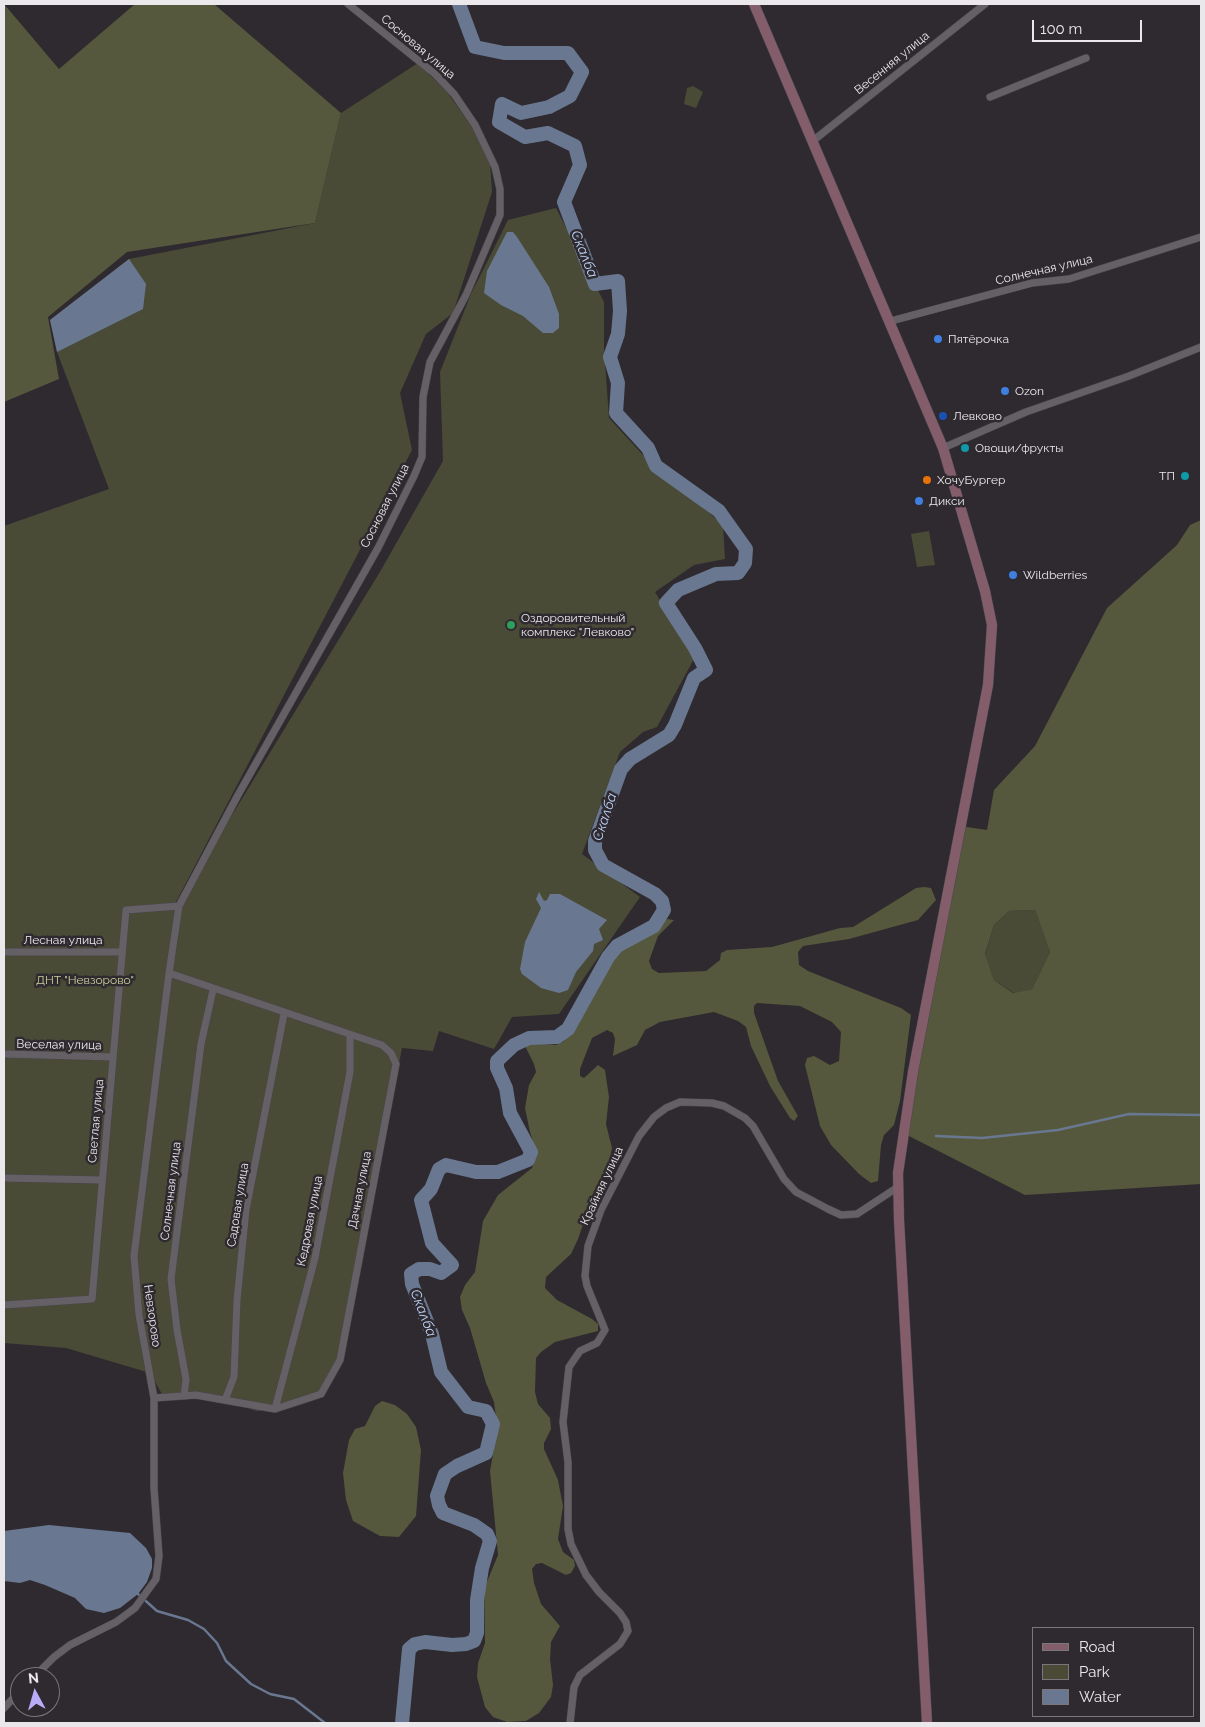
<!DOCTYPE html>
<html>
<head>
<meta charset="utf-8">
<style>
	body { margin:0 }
	#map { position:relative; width:1205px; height:1727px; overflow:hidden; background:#2e2a2f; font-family:Raleway,sans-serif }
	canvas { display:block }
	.frame { position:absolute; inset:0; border:5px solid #ebe8ec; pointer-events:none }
	.legend { position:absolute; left:1032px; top:1627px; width:162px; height:90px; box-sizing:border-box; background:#2e2a2f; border:1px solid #7a767b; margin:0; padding:6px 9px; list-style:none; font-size:15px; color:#ebe8ec }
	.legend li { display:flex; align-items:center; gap:10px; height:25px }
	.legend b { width:25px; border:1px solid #7a767b }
	.north { position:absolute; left:10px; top:1667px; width:50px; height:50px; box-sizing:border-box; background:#2e2a2f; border:1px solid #7a767b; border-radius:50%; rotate:354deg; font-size:14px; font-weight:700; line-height:20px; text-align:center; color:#ebe8ec }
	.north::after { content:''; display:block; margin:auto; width:18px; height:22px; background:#b8abf7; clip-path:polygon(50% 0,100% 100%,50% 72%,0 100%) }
	.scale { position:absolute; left:1032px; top:20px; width:110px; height:22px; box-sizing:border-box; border:2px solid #ebe8ec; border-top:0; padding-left:6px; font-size:15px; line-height:18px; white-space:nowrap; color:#ebe8ec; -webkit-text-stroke:4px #2e2a2f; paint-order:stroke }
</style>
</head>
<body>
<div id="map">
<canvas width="1205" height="1727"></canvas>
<div class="frame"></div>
<ul class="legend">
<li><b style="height:6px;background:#835d6a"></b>Road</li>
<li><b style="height:14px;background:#494b37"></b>Park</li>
<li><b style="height:14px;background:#697890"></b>Water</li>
</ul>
<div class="north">N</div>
<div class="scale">100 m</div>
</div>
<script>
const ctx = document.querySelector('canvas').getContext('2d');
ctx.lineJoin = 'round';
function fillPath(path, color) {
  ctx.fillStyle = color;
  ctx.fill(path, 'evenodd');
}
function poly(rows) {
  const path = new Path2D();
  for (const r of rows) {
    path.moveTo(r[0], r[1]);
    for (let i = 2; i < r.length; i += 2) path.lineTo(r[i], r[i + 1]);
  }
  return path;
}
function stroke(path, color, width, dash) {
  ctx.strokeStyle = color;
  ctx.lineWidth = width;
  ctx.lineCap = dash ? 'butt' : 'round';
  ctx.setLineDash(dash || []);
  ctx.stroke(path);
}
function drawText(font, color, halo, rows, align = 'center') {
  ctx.font = font + ' Raleway,sans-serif';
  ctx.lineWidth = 5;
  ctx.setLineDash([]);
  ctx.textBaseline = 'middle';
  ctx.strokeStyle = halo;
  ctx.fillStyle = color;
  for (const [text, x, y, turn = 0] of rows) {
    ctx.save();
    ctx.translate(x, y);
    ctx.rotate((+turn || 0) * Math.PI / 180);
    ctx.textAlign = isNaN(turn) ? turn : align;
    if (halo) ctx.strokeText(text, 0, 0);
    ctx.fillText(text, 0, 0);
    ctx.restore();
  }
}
const green = poly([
	[418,63,447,92,472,127,490,161,492,192,453,313,426,334,400,393,412,450,176,902,178,904,381,570,443,461,440,372,471,294,508,220,556,208,604,302,604,348,609,418,643,455,723,525,725,559,694,565,655,592,695,657,657,727,643,732,620,752,582,854,640,897,559,1014,512,1017,494,1049,439,1031,433,1051,402,1048,342,1356,315,1397,287,1409,257,1411,203,1394,162,1394,150,1373,66,1348,4,1343,4,526,109,489,57,352,50,320,129,259,315,223,341,113],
	[693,86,703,92,696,108,684,104,687,88],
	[929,531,935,565,917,567,911,534],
	[1035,910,1050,952,1032,989,1014,993,994,980,985,955,994,925,1009,911]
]);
const forest = poly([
	[4,4,59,69,135,4,214,4,341,113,315,223,127,252,48,317,59,379,4,402],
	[1201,520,1201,1184,1025,1195,903,1133,960,826,987,830,994,790,1035,746,1107,608,1177,545,1190,525],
	[1035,910,1050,952,1032,989,1013,993,994,980,985,954,994,925,1009,911],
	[924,887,931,888,936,900,918,920,849,939,803,946,798,952,799,965,808,971,901,1008,911,1015,900,1101,894,1125,884,1135,881,1145,878,1181,871,1183,859,1174,831,1145,820,1126,805,1065,807,1058,814,1056,830,1065,839,1061,841,1032,832,1022,800,1006,757,1003,754,1006,754,1013,778,1081,798,1116,794,1121,790,1118,770,1086,751,1046,746,1027,738,1021,714,1012,660,1022,645,1030,637,1045,613,1056,615,1039,613,1033,607,1030,592,1038,580,1069,580,1076,584,1078,598,1065,605,1070,609,1097,606,1124,612,1148,608,1167,594,1192,578,1239,571,1254,546,1277,545,1288,557,1300,592,1319,598,1324,598,1331,555,1342,541,1352,536,1358,535,1392,538,1404,550,1418,551,1429,544,1443,544,1449,558,1480,563,1506,558,1539,563,1552,574,1560,575,1566,571,1573,566,1575,542,1563,536,1564,532,1569,534,1583,541,1604,560,1626,551,1642,550,1659,553,1685,551,1697,539,1713,526,1721,507,1722,493,1717,485,1707,477,1677,478,1663,485,1643,484,1589,498,1555,490,1471,497,1432,496,1417,494,1402,486,1383,470,1328,462,1310,460,1297,465,1285,475,1272,483,1221,498,1195,532,1168,537,1155,530,1132,525,1108,529,1085,536,1072,534,1064,525,1046,528,1043,556,1045,563,1042,573,1031,590,1003,615,957,627,946,641,941,667,919,674,920,658,936,649,961,652,969,659,973,706,971,720,960,721,953,727,950,772,947,840,928,853,927,916,888],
	[382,1401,395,1405,407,1414,416,1427,421,1450,416,1516,399,1537,380,1536,353,1521,346,1500,343,1473,349,1440,355,1429,365,1426,375,1406]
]);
const water = poly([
	[507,232,513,232,517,237,549,287,559,314,559,328,553,333,543,333,523,316,501,305,484,293,487,271],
	[129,259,146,284,143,309,57,352,50,320],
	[539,892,544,901,547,900,550,894,560,894,607,920,599,929,603,940,594,944,593,951,576,972,568,990,559,993,541,988,522,974,520,969,525,942,541,908,536,899],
	[49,1525,130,1533,146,1548,152,1559,152,1568,147,1582,138,1594,120,1608,104,1613,86,1609,75,1598,45,1585,30,1580,20,1583,4,1581,4,1531]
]);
const stream = poly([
	[936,1136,982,1138,1058,1130,1129,1114,1201,1115],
	[138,1594,157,1611,188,1620,204,1629,217,1643,226,1661,251,1684,270,1694,294,1699,325,1723]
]);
const river = poly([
	[402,1723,409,1649,415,1644,425,1642,452,1645,466,1644,474,1641,477,1633,477,1600,482,1568,490,1541,487,1534,474,1525,443,1513,439,1505,437,1496,445,1474,457,1466,486,1453,493,1424,486,1411,468,1407,441,1372,432,1334,412,1284,411,1274,419,1269,430,1269,441,1273,452,1265,432,1243,421,1200,431,1189,439,1169,446,1165,476,1172,498,1172,528,1160,531,1152,510,1113,506,1088,497,1068,497,1061,514,1045,529,1038,557,1037,568,1029,608,957,617,946,654,926,664,910,662,901,655,894,603,865,595,850,595,841,621,769,630,759,669,735,675,725,694,678,706,670,695,648,666,603,678,590,716,574,738,573,745,563,746,549,719,511,656,466,648,448,616,413,618,383,610,357,618,334,620,311,618,281,595,284,564,202,580,165,575,146,548,133,525,137,499,122,502,104,521,113,549,107,570,96,582,72,568,53,504,53,475,47,459,4]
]);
const street = poly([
	[990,97,1086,58],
	[814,140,985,4],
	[891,321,1032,283,1069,279,1201,237],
	[943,448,1026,412,1129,376,1201,347],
	[4,952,122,952],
	[4,1054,113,1057],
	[4,1178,102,1180],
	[4,1305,92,1299,126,910,179,906],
	[184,1396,186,1379,177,1330,171,1279,201,1044,213,990],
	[154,1398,196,1395,275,1409,321,1394,340,1360,396,1064,391,1053,382,1045,169,973],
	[225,1400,234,1377,237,1300,246,1210,284,1014],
	[275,1409,315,1258,350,1072,350,1035],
	[34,1677,54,1657,70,1645,116,1622,135,1608,156,1579,159,1556,154,1488,154,1398,139,1315,134,1256,169,973,179,906,238,795,378,548,414,476,422,457,423,397,430,362,466,295,500,215,500,189,495,167,475,125,454,94,435,74,348,4],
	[4,1708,20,1691],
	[570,1723,574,1687,580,1675,620,1644,628,1631,626,1622,620,1613,599,1592,586,1575,571,1544,568,1529,568,1462,563,1422,569,1367,580,1351,597,1343,605,1330,587,1286,585,1276,588,1246,601,1210,639,1136,654,1117,666,1108,680,1102,712,1103,724,1106,745,1118,753,1126,784,1179,796,1192,828,1209,841,1215,857,1214,898,1187]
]);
const secondary = poly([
	[754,4,943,448,985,591,992,625,988,685,913,1072,898,1173,899,1220,927,1723]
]);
const markers = [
	[938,339,5,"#3f7fe0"],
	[1005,391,5,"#3f7fe0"],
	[943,416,5,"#1a4fb4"],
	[965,448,5,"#0f9aa8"],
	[1185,476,5,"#0f9aa8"],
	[927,480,5,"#e8710a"],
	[919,501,5,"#3f7fe0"],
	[1013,575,5,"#3f7fe0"],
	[511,625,5,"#2e9e5b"]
];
const streetNames = [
	["Сосновая улица",418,47,40],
	["Весенняя улица",892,63,-39],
	["Солнечная улица",1044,270,-13],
	["Сосновая улица",385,506,-63],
	["Лесная улица",63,940],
	["Веселая улица",59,1045,1],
	["Светлая улица",96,1121,-85],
	["Крайняя улица",602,1186,-65],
	["Дачная улица",360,1190,-79],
	["Солнечная улица",171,1191,-83],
	["Садовая улица",238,1205,-81],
	["Кедровая улица",310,1221,-79],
	["Невзорово",152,1316,82]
];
const poiNames = [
	["Пятёрочка",948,339],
	["Ozon",1015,391],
	["Левково",953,416],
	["Овощи/фрукты",975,448],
	["ТП",1175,476,"right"],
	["ХочуБургер",937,480],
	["Дикси",929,501],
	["Wildberries",1023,575],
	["Оздоровительный",521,618],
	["комплекс \"Левково\"",521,632]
];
const parkNames = [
	["ДНТ \"Невзорово\"",85,980]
];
const waterNames = [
	["Скалба",584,254,68],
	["Скалба",605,817,-72],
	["Скалба",423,1313,69]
];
fillPath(green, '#494b37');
fillPath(forest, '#55583c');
fillPath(water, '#697890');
stroke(stream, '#697890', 2.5);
stroke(river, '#697890', 14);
stroke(street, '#49464b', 8);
stroke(secondary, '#49464b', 11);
stroke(street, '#646066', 7);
stroke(secondary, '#835d6a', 10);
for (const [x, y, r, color] of markers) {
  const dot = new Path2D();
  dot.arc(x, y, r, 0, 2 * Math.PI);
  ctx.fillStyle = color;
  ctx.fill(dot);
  stroke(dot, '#2e2a2f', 2);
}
drawText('12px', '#ebe8ec', '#2e2a2f', streetNames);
drawText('12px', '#ebe8ec', '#2e2a2f', poiNames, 'left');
drawText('12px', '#cad09a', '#2e2a2f', parkNames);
drawText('italic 14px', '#bdd3f8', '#2e2a2f', waterNames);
</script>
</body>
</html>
